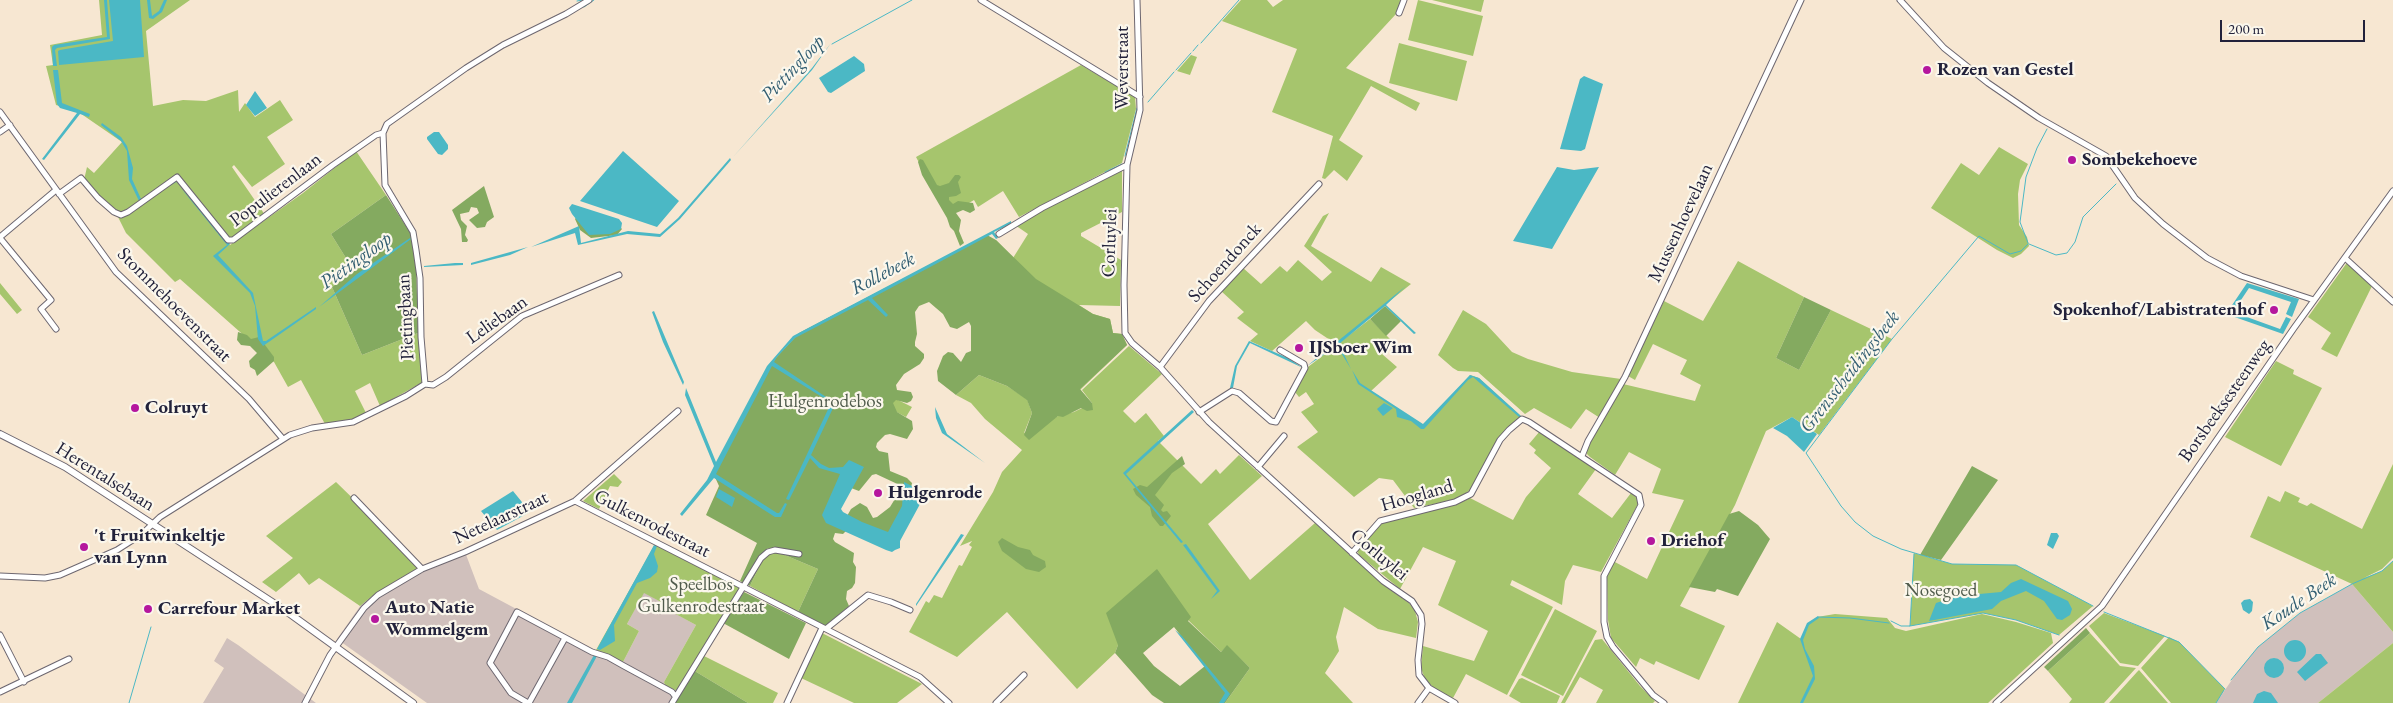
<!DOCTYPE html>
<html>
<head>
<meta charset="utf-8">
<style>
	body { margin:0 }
	#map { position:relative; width:2393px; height:703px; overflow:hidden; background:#f7e7d2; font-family:"EB Garamond",serif }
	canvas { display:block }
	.scale { position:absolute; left:2220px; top:20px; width:145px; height:22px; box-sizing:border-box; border:2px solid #22223b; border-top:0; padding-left:6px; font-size:15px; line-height:18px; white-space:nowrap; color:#22223b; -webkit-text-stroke:4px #fbf7ec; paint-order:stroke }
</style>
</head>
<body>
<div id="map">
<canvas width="2393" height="703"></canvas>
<div class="scale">200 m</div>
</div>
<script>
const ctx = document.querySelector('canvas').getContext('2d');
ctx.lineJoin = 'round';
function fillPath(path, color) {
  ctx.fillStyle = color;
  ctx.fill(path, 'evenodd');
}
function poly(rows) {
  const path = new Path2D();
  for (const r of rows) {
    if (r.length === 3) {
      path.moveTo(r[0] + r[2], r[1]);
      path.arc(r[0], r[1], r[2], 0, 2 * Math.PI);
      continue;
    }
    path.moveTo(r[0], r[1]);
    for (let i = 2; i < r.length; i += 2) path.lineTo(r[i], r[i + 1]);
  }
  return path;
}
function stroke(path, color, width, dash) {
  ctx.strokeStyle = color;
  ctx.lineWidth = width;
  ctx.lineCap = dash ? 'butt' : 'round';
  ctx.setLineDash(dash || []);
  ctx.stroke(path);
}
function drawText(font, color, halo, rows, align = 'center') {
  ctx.font = font + ' "EB Garamond",serif';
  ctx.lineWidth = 4.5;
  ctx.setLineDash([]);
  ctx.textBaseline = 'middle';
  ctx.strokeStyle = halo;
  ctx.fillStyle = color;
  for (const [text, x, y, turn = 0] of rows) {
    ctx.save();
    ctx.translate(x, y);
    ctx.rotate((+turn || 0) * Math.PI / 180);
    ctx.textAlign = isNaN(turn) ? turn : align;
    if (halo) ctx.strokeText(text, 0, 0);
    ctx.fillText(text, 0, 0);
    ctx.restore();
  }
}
const industrial = poly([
	[465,552,479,589,593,650,623,662,639,631,627,624,644,592,661,602,660,605,696,625,664,682,665,685,679,692,674,703,427,703,337,639,363,602,371,597,422,569],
	[2352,584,2393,632,2393,643,2318,703,2216,703,2238,671,2258,647,2300,613],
	[227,638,238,645,316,703,203,703,224,668,214,661]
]);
const green = poly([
	[99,0,190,0,146,31,153,106,183,100,206,101,238,90,239,112,245,103,255,117,280,100,293,120,267,137,285,164,252,187,234,165,232,167,265,215,234,237,229,237,180,178,122,213,116,211,103,201,84,180,87,167,94,173,122,142,77,111,56,105,46,66,53,65,50,45,102,35],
	[1241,0,1267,0,1273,7,1283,0,1401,0,1396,14,1346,68,1420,103,1416,111,1371,86,1339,140,1363,156,1347,181,1334,170,1325,179,1322,178,1333,136,1272,112,1297,49,1222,21],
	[1418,0,1483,16,1473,56,1408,40],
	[1432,0,1484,0,1481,12],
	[1399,43,1467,61,1457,101,1389,83],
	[1191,55,1197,57,1190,75,1177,71],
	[1081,65,1135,97,1136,109,1122,163,1019,217,1003,191,978,207,974,200,947,216,916,157],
	[1999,147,2028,164,2020,180,2018,194,2019,225,2027,237,2029,246,2021,254,2013,258,1997,250,1931,208,1961,163,1979,175],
	[356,151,386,195,331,234,354,271,332,287,362,355,418,333,423,382,380,406,370,383,355,391,366,413,352,420,325,424,301,380,288,387,274,362,180,279,175,282,126,233,117,215,123,216,177,180,230,245,303,193],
	[1122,167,1122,212,1081,233,1081,236,1121,260,1120,306,1079,305,1093,314,1110,319,1113,333,1122,334,1127,345,1057,412,996,240,1013,258,1028,234,1015,225],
	[1329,213,1311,246,1371,282,1381,267,1411,284,1336,344,1315,330,1306,321,1272,351,1250,341,1258,334,1237,318,1244,312,1221,291,1242,267,1261,284,1280,266,1287,272,1298,260,1322,281,1332,272,1304,246,1323,216],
	[1738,261,1804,297,1776,358,1799,370,1831,310,1892,339,1819,435,1792,417,1766,431,1735,505,1680,606,1725,626,1699,680,1656,661,1654,665,1640,658,1636,667,1611,638,1608,620,1607,575,1613,561,1647,579,1684,500,1652,493,1661,469,1629,452,1615,475,1590,457,1587,454,1587,448,1623,384,1695,401,1701,385,1680,374,1687,360,1653,344,1635,380,1628,376,1664,301,1703,321],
	[2346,264,2349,264,2372,286,2337,357,2321,349,2331,333,2308,317],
	[0,283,22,310,17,314,0,294],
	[1463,310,1486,324,1512,352,1528,359,1572,372,1621,379,1600,418,1586,409,1571,429,1534,408,1525,414,1478,372,1458,371,1453,368,1438,355],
	[1370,319,1393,342,1382,354,1397,367,1371,391,1424,426,1470,375,1479,378,1521,416,1499,438,1472,488,1459,499,1414,508,1393,480,1379,478,1354,497,1297,447,1318,432,1301,412,1314,404,1306,392,1299,397,1295,392,1308,367],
	[1129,346,1162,374,1123,411,1135,423,1146,413,1164,436,1158,441,1201,484,1216,469,1220,474,1239,455,1262,476,1208,524,1250,580,1315,523,1382,584,1409,603,1415,611,1418,622,1416,638,1378,629,1344,607,1336,637,1339,651,1325,673,1353,703,1225,703,1250,668,1227,646,1221,652,1188,620,1118,645,1115,653,1077,689,1007,612,957,657,909,632,926,601,929,603,934,595,942,598,959,565,962,566,972,547,969,545,972,541,960,546,993,492,1002,472,1022,450,985,419,971,403,956,395,979,375,1007,386,1027,399,1032,413,1024,433,1058,416,1074,412,1092,403,1082,390],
	[2276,361,2294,370,2293,374,2322,388,2281,466,2225,437],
	[892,397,912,407,906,417,887,407],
	[1540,431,1596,469,1578,494,1612,518,1631,493,1637,498,1638,504,1601,572,1573,565,1565,581,1562,605,1512,580,1510,585,1553,607,1507,695,1466,674,1453,698,1437,691,1425,679,1421,668,1423,646,1474,661,1488,631,1438,605,1456,561,1423,547,1400,589,1359,555,1357,550,1379,523,1464,501,1470,498,1513,520,1526,497,1551,468,1534,453,1536,450,1529,444],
	[2393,464,2393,558,2382,569,2364,578,2382,571,2393,561,2393,632,2352,584,2250,537,2268,496,2280,502,2285,491,2300,498,2298,502,2307,506,2311,503,2362,529],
	[614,474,622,482,618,487,610,486,599,509,583,501],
	[336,482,374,519,419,568,371,597,360,606,319,578,309,585,299,573,276,592,262,582,293,558,266,536],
	[657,544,742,587,702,655,778,693,773,703,748,703,693,670,679,692,665,685,664,682,696,625,659,605,661,602,644,593,627,624,639,631,623,662,596,650,654,546],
	[768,548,818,569,798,612,750,586],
	[1914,553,1952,564,2016,565,2093,606,2059,635,2016,620,1983,613,1910,626],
	[1555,609,1597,631,1563,696,1521,675],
	[2104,613,2165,636,2138,666,2120,663,2089,626],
	[1835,614,1887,618,1895,628,1906,631,1982,614,2016,622,2051,633,2053,643,1988,703,1738,703,1777,622,1801,639,1808,624,1817,617],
	[822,633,922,684,897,703,854,703,801,678],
	[2090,633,2120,666,2136,668,2104,703,2069,703,2072,699,2048,671],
	[2169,637,2179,642,2225,689,2216,703,2171,703,2141,668],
	[1602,639,1640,686,1655,701,1653,703,1596,703,1603,690,1580,677,1565,703,1561,703,1595,640],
	[2393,643,2393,703,2318,703],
	[2139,670,2168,703,2109,703,2137,672],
	[1522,678,1560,696,1557,703,1521,703,1509,696,1519,679]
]);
const forest = poly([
	[920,159,923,160,937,185,940,186,949,183,955,175,959,175,961,177,958,182,961,193,956,196,949,197,949,200,953,204,958,201,973,203,975,210,970,213,963,210,956,213,961,220,959,231,964,243,960,246,954,231,950,227,947,218,922,175,918,162],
	[484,186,494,217,487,222,485,227,477,228,469,220,479,213,477,208,471,207,469,212,460,214,461,220,467,226,465,235,468,240,467,242,462,242,461,229,452,210],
	[386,195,411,234,416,258,418,333,362,355,332,287,354,271,331,234],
	[577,216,620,227,622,229,617,235,591,238,580,230,575,219],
	[987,235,996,240,1036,279,1093,314,1110,319,1113,333,1122,334,1127,345,1080,389,1092,403,1093,410,1087,411,1081,408,1063,417,1058,416,1029,440,1024,435,1032,413,1027,400,1007,386,979,375,956,395,938,381,937,371,943,356,948,352,953,353,961,362,966,353,971,351,971,326,969,322,957,329,950,327,943,314,929,302,919,306,915,312,917,334,915,342,915,346,924,354,924,358,920,364,904,374,896,385,897,390,911,392,913,397,911,401,907,403,896,400,893,403,897,412,912,421,913,429,907,439,890,434,885,435,877,443,876,447,879,451,888,453,890,471,907,478,912,483,911,488,906,488,876,474,872,475,859,491,851,488,835,494,847,530,843,534,835,533,833,539,835,542,854,553,853,562,856,567,855,583,852,588,847,591,846,599,849,606,826,626,798,612,818,569,768,548,750,586,740,581,757,543,706,515,719,486,714,475,771,363,799,333],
	[1804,297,1831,310,1799,370,1776,358],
	[1385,306,1401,321,1386,336,1370,319],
	[238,332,247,335,251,339,259,337,274,357,274,361,257,376,255,370,250,367,249,361,257,353,250,346,241,345,237,340],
	[1182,456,1185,464,1172,473,1155,495,1164,505,1161,510,1163,512,1167,511,1171,516,1163,526,1160,526,1152,516,1150,507,1136,495,1133,489,1140,485,1147,487],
	[1972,466,1998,480,1941,560,1920,555],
	[901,489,910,497,888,534,881,535,847,516,851,509,860,503,867,507,873,518,877,517,890,507],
	[1739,511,1758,525,1770,539,1738,596,1717,589,1715,592,1689,587,1729,514],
	[1002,538,1018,547,1030,550,1033,555,1045,561,1046,567,1039,572,1026,569,1002,551,998,542],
	[1157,569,1191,617,1188,621,1221,652,1227,645,1250,668,1225,703,1164,703,1152,695,1115,653,1118,645,1106,613],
	[1174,627,1205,666,1180,686,1154,666,1143,653],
	[744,592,806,623,789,659,723,623],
	[2086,628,2090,633,2048,671,2044,667],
	[693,670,748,703,674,703]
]);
const water = poly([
	[104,0,107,0,110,39,57,48,55,50,57,66,53,66,52,47,54,45,107,37],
	[109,0,140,0,144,57,59,65,58,51,60,50,113,41],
	[147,0,150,0,152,16,159,11,164,0,167,0,162,12,153,19,149,18],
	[831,43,812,70,733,157,812,68],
	[854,56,864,64,865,71,831,93,828,92,819,78],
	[53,70,58,70,62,103,90,114,89,117,80,114,44,160,42,159,77,113,60,108,57,104],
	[1584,76,1603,84,1585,149,1581,151,1560,149,1580,79],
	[255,91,267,108,255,116,246,105],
	[102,123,121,137,127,146,133,168,132,179,141,199,139,201,129,180,127,151,121,141,101,125],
	[434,132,439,132,448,145,448,149,442,155,438,154,427,139,427,137],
	[623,151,679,201,657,227,580,201],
	[730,158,731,160,680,219,660,237,627,234,578,245,575,233,531,247,579,226,581,243,628,231,660,234,678,218],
	[1557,167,1574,170,1599,167,1552,249,1513,241],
	[174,180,230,244,218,255,253,293,263,341,266,341,316,307,316,309,263,346,258,339,255,306,250,293,213,256,227,245,176,182,158,193],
	[572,204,619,219,622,223,621,229,610,234,589,235,572,214,569,208],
	[1011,221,1011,224,994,232,998,238,996,239,992,234,872,298,888,315,886,317,868,300,795,338,777,357,774,362,832,401,822,397,772,366,716,474,777,513,779,513,785,503,787,504,781,517,775,517,714,478,682,516,680,514,707,480,714,466,685,395,686,388,716,462,767,366,793,336],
	[410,238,411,239,319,307,357,274],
	[528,247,510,255,471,265,471,263],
	[455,263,463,263,463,265,424,267,424,266],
	[2247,283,2299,299,2292,317,2286,314,2291,302,2249,288,2233,312,2280,329,2286,317,2291,319,2283,334,2226,314],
	[1406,286,1386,305,1416,333,1414,334,1385,306,1339,344,1351,369,1337,346,1307,366],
	[654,311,684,382,683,385,663,342,652,312],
	[1249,341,1288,358,1303,368,1250,343,1237,366,1233,388,1230,388,1235,366],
	[1352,370,1360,383,1423,424,1470,375,1479,378,1521,416,1519,417,1473,377,1468,380,1424,429,1421,429,1411,421,1397,417,1396,409,1358,384],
	[831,403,834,403,834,406,811,455,821,464,829,468,843,467,849,460,864,467,841,509,843,512,862,522,888,532,902,506,904,482,926,493,900,541,900,548,895,550,892,552,886,550,826,523,822,515,840,474,819,468,810,458,789,500,786,499],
	[1384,403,1393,408,1383,416,1377,409],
	[935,407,947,434,985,463,942,433,936,418],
	[1192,410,1194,412,1126,474,1183,542,1181,543,1123,473],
	[1792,417,1817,434,1804,452,1787,436,1773,428],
	[719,489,735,498,732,507,716,497],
	[513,491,530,512,497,530,481,511],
	[2051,533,2057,533,2059,536,2053,549,2047,545],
	[961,534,964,535,916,606,916,604],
	[1186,544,1220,591,1211,599,1217,591,1183,545],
	[654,545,657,546,654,554,658,566,657,572,650,578,637,583,614,625,615,641,600,650,597,649],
	[2021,579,2068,601,2072,609,2070,615,2062,620,2057,619,2044,601,2026,591,2001,601,1992,609,1929,621,1936,603,1958,596,2001,592,2011,583],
	[2250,599,2253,602,2252,611,2249,614,2243,610,2241,603,2244,600],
	[1818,616,1819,618,1809,625,1803,640,1805,649,1814,666,1815,679,1803,703,1800,703,1813,676,1800,639,1807,623],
	[1175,630,1182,636,1230,694,1224,703,1219,703,1225,693],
	[2295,651,11],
	[2316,654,2321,654,2328,663,2305,681,2297,672],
	[594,655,597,656,572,703,567,703],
	[2274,668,10],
	[2264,691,2271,693,2278,703,2253,703,2257,694]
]);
const stream = poly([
	[577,1,583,0],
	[584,7,594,0],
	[1201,43,1239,0],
	[832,44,912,0],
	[1193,51,1198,45],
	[1176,70,1191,53],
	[1148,102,1174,72],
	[1125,156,1137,108],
	[1105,172,1122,164],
	[2028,243,2020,222,2026,177,2037,148,2047,129],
	[2028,244,2021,251,2010,254,1979,236,1892,339,1806,453,1841,506,1855,522,1873,536,1901,549,1952,564,2016,565,2093,606],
	[2029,244,2056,255,2067,253,2075,242,2083,217,2116,184],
	[2104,612,2179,642,2225,689],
	[1818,617,1850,618,1889,623],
	[1891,621,1901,626,1910,626,1914,554],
	[1910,626,1983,613,2016,620,2059,635],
	[2231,680,2258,647,2300,613,2352,584,2382,571,2393,561],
	[129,703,151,627],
	[2216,703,2224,690]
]);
const minor = poly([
	[981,0,1140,97],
	[1137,0,1140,110,1127,165,1124,285,1125,333,1132,343,1160,367,1209,422,1383,581,1412,601,1421,615,1422,624,1418,660,1419,675,1429,688,1455,703],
	[1900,0,1944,48,1988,83,2039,118,2106,156,2135,198,2163,224,2207,258,2241,276,2314,300],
	[1399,13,1404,0],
	[0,112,116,272,249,399,283,439],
	[0,132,10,125],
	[59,194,81,178,98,198,114,212,121,215,128,212,177,177,228,240,233,240,333,165,376,135,383,133],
	[999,234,1042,208,1127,165],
	[0,237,56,190],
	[0,238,51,300,41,309,56,329],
	[2345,258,2393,302],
	[1160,367,1209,301,1319,184],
	[425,384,421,337,420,278,416,250,413,232,385,185,383,133,387,124,466,68,503,45,566,14,589,0],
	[425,384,433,385,446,377,522,316,619,275],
	[1199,412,1232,391,1239,393,1271,421,1276,422,1305,368,1304,364,1280,350],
	[1582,456,1588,441,1625,377,1801,0],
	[1258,467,1284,436],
	[354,498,422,569],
	[575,501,920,677,949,703],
	[1352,553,1380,521,1455,502,1471,494,1500,440,1509,430,1522,419,1529,422,1639,495,1641,505,1604,576,1604,622,1607,637,1613,647,1653,695,1664,703],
	[0,576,45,578,60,575,117,550,142,534,160,517,290,435,312,428,353,422,406,396,425,384],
	[827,628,868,595,891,602,910,610],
	[0,635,24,682],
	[0,692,69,659],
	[305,703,330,655,364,608,378,595,422,569,465,552,575,501,678,411],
	[528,703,511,693,490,663,517,612,592,652,608,657,624,666,672,692,675,696],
	[529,703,565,638],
	[672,703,761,558,768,552,775,550,799,554],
	[787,703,822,628],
	[996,703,1024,675],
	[1418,703,1429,688],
	[1996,703,2102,606,2294,328,2393,191]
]);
const major = poly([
	[0,434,65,467,286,611,413,703]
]);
const markers = [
	[1927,70,5,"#b5179e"],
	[2072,160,5,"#b5179e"],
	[2274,310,5,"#b5179e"],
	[1299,348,5,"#b5179e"],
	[135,408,5,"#b5179e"],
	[878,493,5,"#b5179e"],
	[1651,541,5,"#b5179e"],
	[84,547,5,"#b5179e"],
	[148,609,5,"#b5179e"],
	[375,619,5,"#b5179e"]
];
const streetNames = [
	["Weverstraat",1123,68,-90],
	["Populierenlaan",276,190,-37],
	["Mussenhoevelaan",1681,223,-65],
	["Corluylei",1110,243,-88],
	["Schoendonck",1225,263,-48],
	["Stommehoevenstraat",174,305,45],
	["Pietingbaan",406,317,-93],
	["Leliebaan",497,320,-35],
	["Borsbeeksesteenweg",2225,401,-55],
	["Herentalsebaan",105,477,32],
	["Hoogland",1417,496,-16],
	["Netelaarstraat",501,518,-25],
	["Gulkenrodestraat",652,524,27],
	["Corluylei",1379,555,40]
];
const poiNames = [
	["Rozen van Gestel",1937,70],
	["Sombekehoeve",2082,160],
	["Spokenhof/Labistratenhof",2264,310,"right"],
	["IJSboer Wim",1309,348],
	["Colruyt",145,408],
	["Hulgenrode",888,493],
	["'t Fruitwinkeltje",94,536],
	["van Lynn",94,558],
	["Driehof",1661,541],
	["Auto Natie",385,608],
	["Wommelgem",385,630],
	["Carrefour Market",158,609]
];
const parkNames = [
	["Hulgenrodebos",825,402],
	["Speelbos",701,585],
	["Gulkenrodestraat",701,607],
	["Nosegoed",1941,591]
];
const waterNames = [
	["Pietingloop",793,69,-47],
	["Pietingloop",356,261,-36],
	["Rollebeek",883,274,-28],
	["Grensscheidingsbeek",1850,372,-52],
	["Koude Beek",2299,602,-34]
];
fillPath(industrial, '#d0c0bc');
fillPath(green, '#a6c56d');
fillPath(forest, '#84aa60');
fillPath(water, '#4bb8c5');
stroke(stream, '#4bb8c5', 1);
stroke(minor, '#6d6770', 7);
stroke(major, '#6d6770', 8);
stroke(minor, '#fff', 5);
stroke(major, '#fff', 6);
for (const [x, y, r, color] of markers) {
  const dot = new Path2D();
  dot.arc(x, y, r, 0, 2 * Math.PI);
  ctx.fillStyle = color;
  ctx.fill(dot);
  stroke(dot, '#fbf7ec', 2);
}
drawText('19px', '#22223b', '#fbf7ec', streetNames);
drawText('bold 19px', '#22223b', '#fbf7ec', poiNames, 'left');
drawText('19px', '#505b4c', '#fbf7ec', parkNames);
drawText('italic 20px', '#325e72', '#fbf7ec', waterNames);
</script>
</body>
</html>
